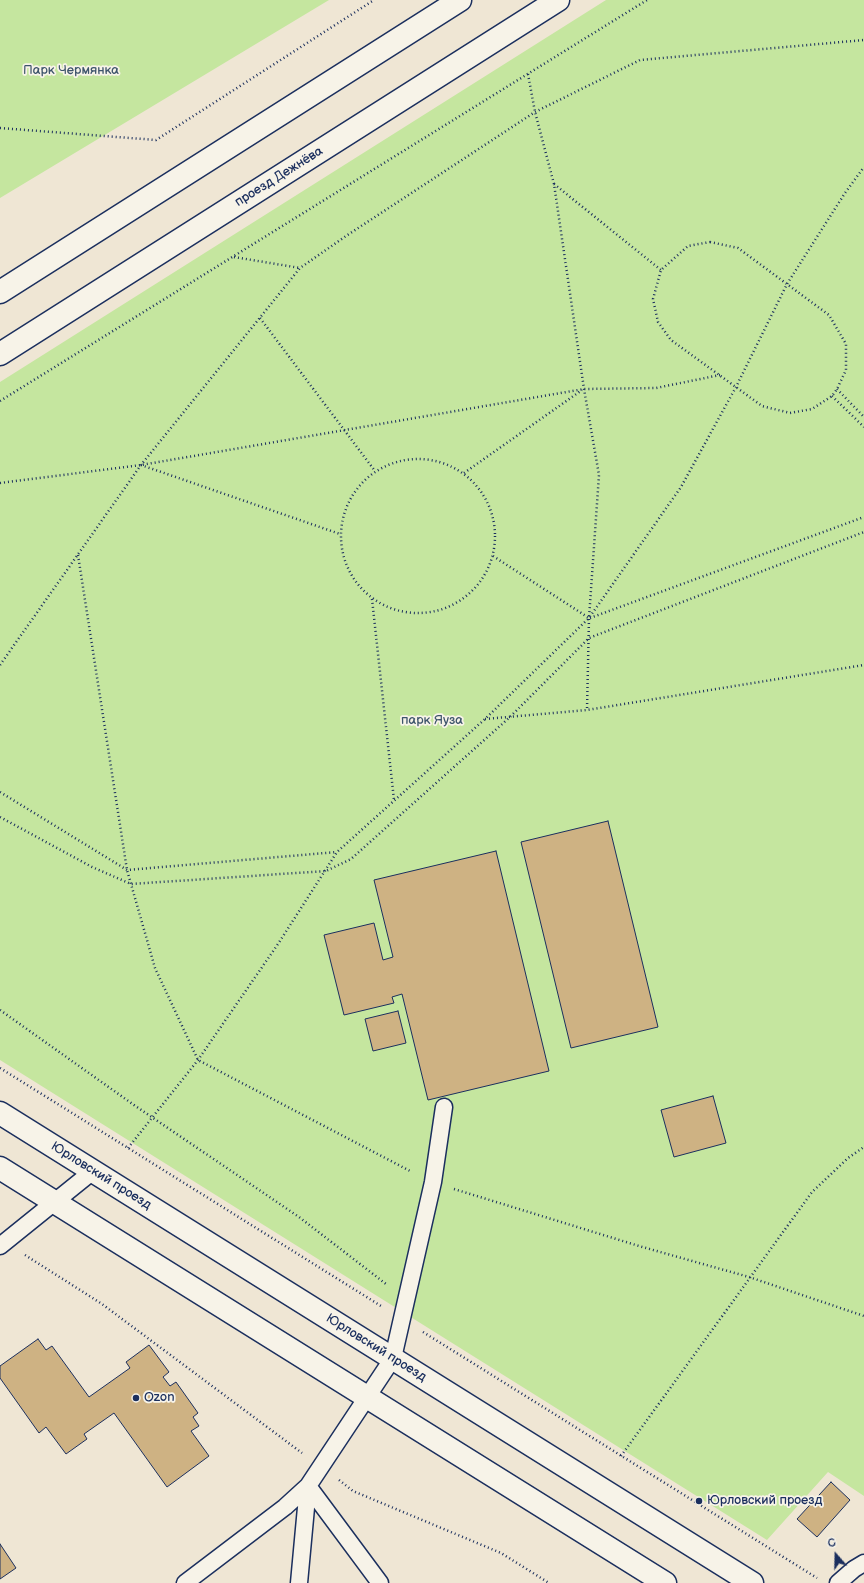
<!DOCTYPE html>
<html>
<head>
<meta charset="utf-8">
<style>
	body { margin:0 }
	#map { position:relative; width:864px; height:1583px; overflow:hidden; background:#efe6d4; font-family:"Balsamiq Sans",sans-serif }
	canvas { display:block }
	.north { position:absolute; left:816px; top:1535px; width:40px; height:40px; -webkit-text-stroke:3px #f7f3e8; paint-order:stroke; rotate:340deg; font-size:11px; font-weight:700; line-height:16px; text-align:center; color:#1b2f5e }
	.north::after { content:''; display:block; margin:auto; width:14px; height:18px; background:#1b2f5e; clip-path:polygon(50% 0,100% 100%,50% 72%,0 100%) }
</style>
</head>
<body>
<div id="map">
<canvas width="864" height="1583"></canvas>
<div class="north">С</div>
</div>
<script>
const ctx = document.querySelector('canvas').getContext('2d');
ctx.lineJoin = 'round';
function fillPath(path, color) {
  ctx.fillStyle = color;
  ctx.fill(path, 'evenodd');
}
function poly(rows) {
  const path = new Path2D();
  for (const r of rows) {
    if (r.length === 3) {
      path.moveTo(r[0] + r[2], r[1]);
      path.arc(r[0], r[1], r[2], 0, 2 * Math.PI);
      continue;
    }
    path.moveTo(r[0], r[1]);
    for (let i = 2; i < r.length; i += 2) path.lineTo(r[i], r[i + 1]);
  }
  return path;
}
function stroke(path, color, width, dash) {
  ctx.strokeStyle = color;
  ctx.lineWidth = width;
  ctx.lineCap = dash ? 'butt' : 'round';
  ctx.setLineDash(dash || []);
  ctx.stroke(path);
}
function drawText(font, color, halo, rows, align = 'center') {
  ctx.font = font + ' "Balsamiq Sans",sans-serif';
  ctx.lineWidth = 3.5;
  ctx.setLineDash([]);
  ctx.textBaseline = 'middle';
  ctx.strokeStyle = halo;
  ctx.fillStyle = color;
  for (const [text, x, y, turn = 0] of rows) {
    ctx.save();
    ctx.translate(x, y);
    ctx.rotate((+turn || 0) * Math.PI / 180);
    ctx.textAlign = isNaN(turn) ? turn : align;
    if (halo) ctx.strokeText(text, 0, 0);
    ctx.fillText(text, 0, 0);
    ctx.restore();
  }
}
const green = poly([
	[0,0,329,0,0,198],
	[606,0,864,0,864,1496,828,1472,767,1540,0,1060,0,382]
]);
const building = poly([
	[608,821,658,1027,571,1048,521,842,608,821],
	[496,851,549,1071,428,1100,402,994,392,997,394,1003,344,1015,324,935,374,923,383,960,393,957,374,880,496,851],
	[398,1011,406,1043,373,1051,365,1019,398,1011],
	[713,1096,726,1143,674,1157,661,1110,713,1096],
	[38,1339,46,1350,52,1346,89,1397,130,1368,126,1362,149,1345,169,1372,163,1377,170,1386,176,1382,198,1413,193,1417,199,1426,191,1431,209,1456,167,1487,114,1413,84,1434,87,1439,66,1454,46,1427,39,1433,0,1378,0,1366,38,1339],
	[831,1482,850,1500,817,1537,797,1519,831,1482],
	[0,1544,16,1568,0,1579,0,1544]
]);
const path = poly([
	[528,74,535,112,554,184,584,389,599,475,589,618,587,710],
	[0,128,156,140,374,0],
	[554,184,661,270],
	[710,242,738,248,829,315,846,344,846,370,837,389,832,396,812,409,790,413,762,406,671,340,658,322,653,299,661,270,688,246,710,242],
	[234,257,300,268],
	[260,318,375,471],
	[837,389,864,417],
	[832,396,864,427],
	[0,401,647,0],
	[418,536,77],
	[141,465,340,534],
	[464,473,582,390],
	[0,483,141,465,584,389,656,388,720,375],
	[78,555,127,870,155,968,198,1060,412,1172],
	[493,556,589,618],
	[372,599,394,800],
	[590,618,864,517],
	[0,665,141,465,300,268,346,236,535,112,640,60,864,40],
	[485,719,587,710,864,665],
	[0,792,127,870,337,852],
	[0,817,92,867,131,884,326,871,351,859,510,717,589,638,864,532],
	[0,1010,134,1105,299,1217,386,1284],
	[0,1068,381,1306],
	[128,1148,198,1060,278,944,337,852,485,719,589,618,681,487,736,387,787,284,845,193,864,167],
	[454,1189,639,1246,749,1277,864,1316],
	[25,1255,102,1304,302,1453],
	[423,1332,817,1578],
	[621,1456,812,1192,848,1158,864,1147],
	[339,1480,353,1491,501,1553,549,1583]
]);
const lane = poly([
	[0,1246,93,1171],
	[308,1486,380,1583],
	[185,1583,285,1507,308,1486,393,1358,433,1182,444,1107],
	[299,1583,308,1486],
	[838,1583,854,1569,864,1563]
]);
const secondary = poly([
	[0,292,460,0],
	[0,354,558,0],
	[0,1113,752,1583],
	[0,1168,665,1583]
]);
const markers = [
	[136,1398,4,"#1b2f5e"],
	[699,1501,4,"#1b2f5e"]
];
const parkNames = [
	["Парк Чермянка",71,71],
	["парк Яуза",432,721]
];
const streetNames = [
	["проезд Дежнёва",279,177,-32],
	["Юрловский проезд",101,1176,32],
	["Юрловский проезд",376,1348,32]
];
const poiNames = [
	["Ozon",144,1398],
	["Юрловский проезд",707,1501]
];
fillPath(green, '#c5e69f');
fillPath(building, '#ceb283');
stroke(building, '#1b2f5e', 1);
stroke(lane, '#1b2f5e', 19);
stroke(secondary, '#1b2f5e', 25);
stroke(path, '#1b2f5e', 2.5, [1, 3]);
stroke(lane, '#f7f3e8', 16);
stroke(secondary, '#f7f3e8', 22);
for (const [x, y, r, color] of markers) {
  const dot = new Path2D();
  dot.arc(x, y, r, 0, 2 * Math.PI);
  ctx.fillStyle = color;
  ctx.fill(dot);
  stroke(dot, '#f7f3e8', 1.5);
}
drawText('13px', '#3d546b', '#f7f3e8', parkNames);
drawText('13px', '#1b2f5e', '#f7f3e8', streetNames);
drawText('13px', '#1b2f5e', '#f7f3e8', poiNames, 'left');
</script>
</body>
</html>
